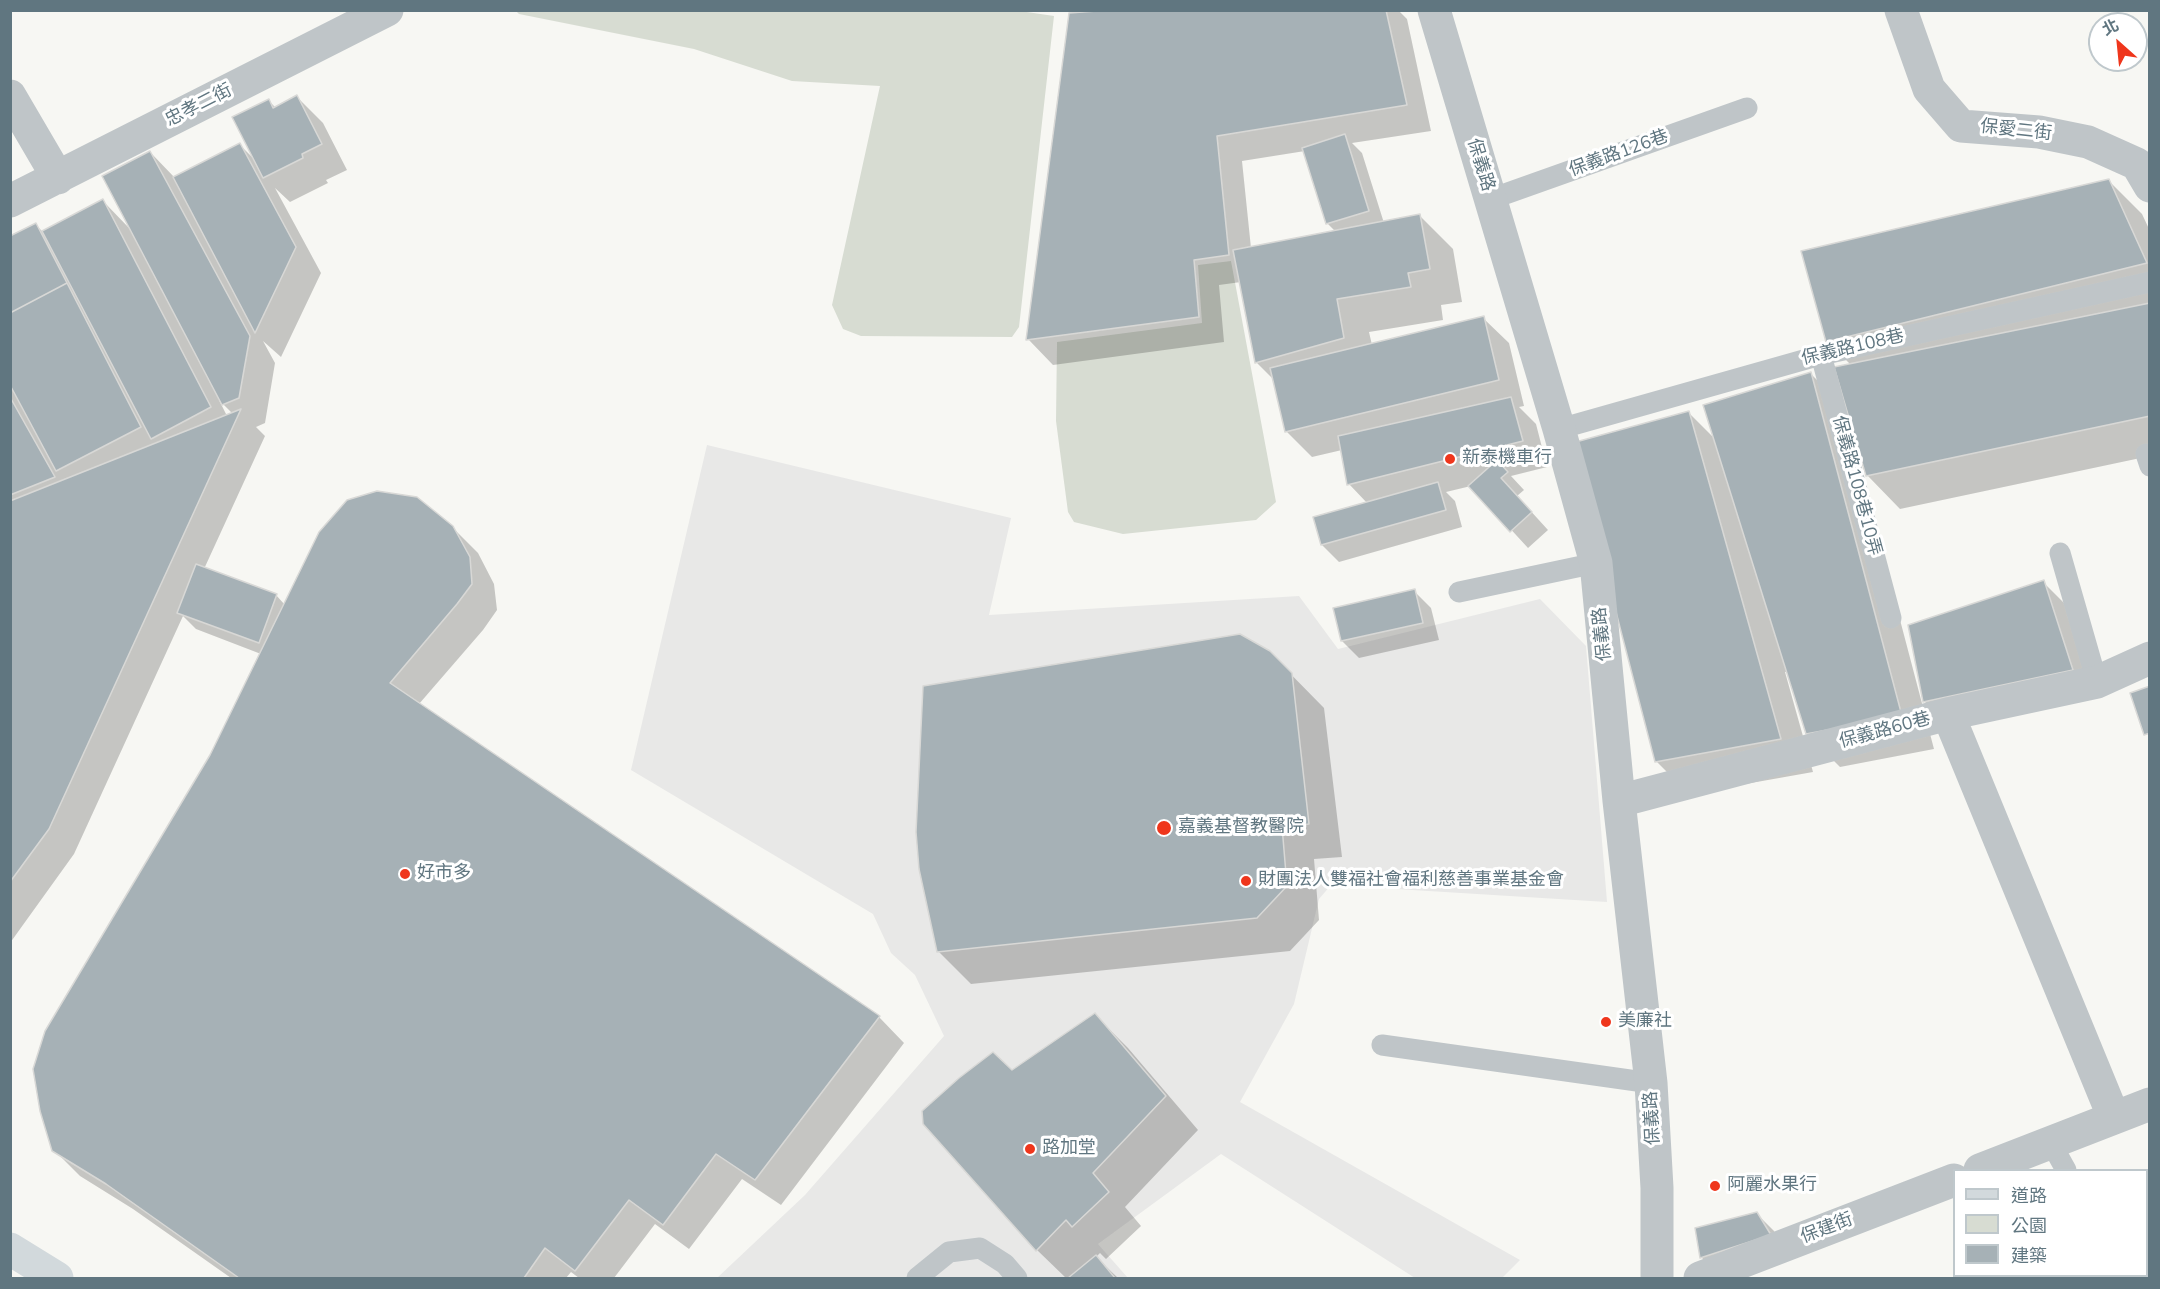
<!DOCTYPE html>
<html>
<head>
<meta charset="utf-8">
<style>
	body { margin:0 }
	#map { position:relative; width:2160px; height:1289px; overflow:hidden; background:#f7f7f3; font-family:"Nunito Sans","Noto Sans TC",sans-serif }
	canvas { display:block }
	.frame { position:absolute; inset:0; border:12px solid #607680; pointer-events:none }
	.legend { position:absolute; left:1953px; top:1169px; width:195px; height:108px; box-sizing:border-box; background:#fff; border:2px solid #bfc8cc; margin:0; padding:8px 10px; list-style:none; font-size:18px; color:#607680 }
	.legend li { display:flex; align-items:center; gap:12px; height:30px }
	.legend b { width:30px; border:2px solid #bfc8cc }
	.north { position:absolute; left:2088px; top:12px; width:60px; height:60px; box-sizing:border-box; background:#fff; border:2px solid #bfc8cc; border-radius:50%; rotate:333deg; font-size:16px; font-weight:700; line-height:24px; text-align:center; color:#607680 }
	.north::after { content:''; display:block; margin:auto; width:21px; height:27px; background:#ef361c; clip-path:polygon(50% 0,100% 100%,50% 72%,0 100%) }
</style>
</head>
<body>
<div id="map">
<canvas width="2160" height="1289"></canvas>
<div class="frame"></div>
<ul class="legend">
<li><b style="height:8px;background:#d2d9dc"></b>道路</li>
<li><b style="height:16px;background:#d7dcd2"></b>公園</li>
<li><b style="height:16px;background:#a6b1b6"></b>建築</li>
</ul>
<div class="north">北</div>
</div>
<script>
const ctx = document.querySelector('canvas').getContext('2d');
ctx.lineJoin = 'round';
function fillPath(path, color) {
  ctx.fillStyle = color;
  ctx.fill(path, 'evenodd');
}
function poly(rows) {
  const path = new Path2D();
  for (const r of rows) {
    path.moveTo(r[0], r[1]);
    for (let i = 2; i < r.length; i += 2) path.lineTo(r[i], r[i + 1]);
  }
  return path;
}
function stroke(path, color, width, dash) {
  ctx.strokeStyle = color;
  ctx.lineWidth = width;
  ctx.lineCap = dash ? 'butt' : 'round';
  ctx.setLineDash(dash || []);
  ctx.stroke(path);
}
function drawText(font, color, halo, rows, align = 'center') {
  ctx.font = font + ' "Nunito Sans","Noto Sans TC",sans-serif';
  ctx.lineWidth = 6;
  ctx.setLineDash([]);
  ctx.textBaseline = 'middle';
  ctx.strokeStyle = halo;
  ctx.fillStyle = color;
  for (const [text, x, y, turn = 0] of rows) {
    ctx.save();
    ctx.translate(x, y);
    ctx.rotate((+turn || 0) * Math.PI / 180);
    ctx.textAlign = isNaN(turn) ? turn : align;
    if (halo) ctx.strokeText(text, 0, 0);
    ctx.fillText(text, 0, 0);
    ctx.restore();
  }
}
const built = poly([
	[707,445,1011,518,989,615,1299,596,1338,649,1540,599,1586,646,1607,902,1331,885,1319,899,1294,1004,1240,1102,1520,1260,1502,1278,1415,1278,1221,1154,1098,1244,1128,1278,717,1278,805,1195,944,1036,915,975,891,953,873,914,631,770]
]);
const green = poly([
	[1020,11,1054,16,1019,327,1012,337,861,336,843,329,832,305,880,86,792,81,694,49,519,14,516,11],
	[1231,261,1276,502,1256,520,1123,534,1074,522,1068,512,1056,421,1057,342,1202,323,1198,265]
]);
const shadow = poly([
	[1133,10,1398,10,1407,19,1431,131,1352,143,1362,153,1384,223,1420,216,1453,249,1462,302,1441,305,1443,320,1369,332,1372,345,1483,318,1509,343,1524,406,1519,407,1536,424,1547,467,1511,476,1524,490,1517,496,1548,530,1528,548,1471,486,1446,492,1455,501,1462,527,1339,562,1322,545,1368,504,1349,484,1342,450,1312,457,1286,431,1274,380,1256,362,1241,282,1219,285,1224,342,1053,365,1028,339],
	[1305,151,1327,223,1336,232,1251,248,1242,161],
	[297,97,323,123,347,170,326,180,328,183,290,202,275,188,321,273,281,357,263,341,275,363,265,423,256,427,265,436,204,569,276,595,285,605,452,527,478,553,494,584,497,610,483,630,419,704,879,1017,904,1043,781,1205,742,1179,689,1249,655,1224,614,1278,579,1278,571,1272,566,1278,231,1278,133,1209,80,1176,54,1150,211,756,261,654,196,629,183,616,74,854,10,943,10,238,36,225,43,232,103,201,130,229,150,152,175,178,240,145,256,161,268,100,276,108],
	[219,400,233,414,227,416],
	[2109,181,2142,214,2150,231,2150,456,1900,509,1867,475,1851,365,1827,341],
	[1811,374,1844,407,1934,749,1840,767,1807,734,1788,672,1785,672,1813,772,1689,794,1656,761,1689,413,1715,439],
	[2043,582,2069,608,2098,696,1950,727,1924,701],
	[1414,591,1431,608,1439,640,1359,658,1342,641],
	[1269,652,1324,708,1342,857,1314,859,1319,920,1290,951,971,984,938,951],
	[1095,1015,1128,1048,1198,1130,1125,1207,1141,1226,1106,1259,1100,1253,1096,1257,1118,1278,1066,1278,1037,1250,925,1124,1011,1072],
	[1757,1214,1774,1231,1787,1252,1718,1274,1701,1257]
]);
const building = poly([
	[1111,10,1386,10,1407,105,1217,136,1229,255,1194,260,1199,317,1026,340,1069,13,1111,10],
	[297,95,322,144,302,154,303,158,263,178,232,117,269,99,273,108,297,95],
	[1345,134,1369,211,1326,224,1302,148,1345,134],
	[240,143,296,247,255,333,173,177,240,143],
	[150,151,250,336,239,398,222,405,102,176,150,151],
	[2109,179,2147,263,1826,342,1801,251,2109,179],
	[103,199,211,407,151,439,42,231,103,199],
	[1420,214,1430,269,1408,273,1411,287,1337,299,1344,338,1255,363,1233,250,1420,214],
	[36,223,67,283,10,313,10,236,36,223],
	[67,283,141,427,56,471,10,385,10,313,67,283],
	[2150,303,2150,416,1866,476,1834,367,2150,303],
	[1484,316,1499,380,1285,432,1270,368,1484,316],
	[1811,372,1902,716,1806,734,1703,405,1811,372],
	[10,397,55,477,10,495,10,397],
	[1511,397,1523,441,1347,485,1338,436,1511,397],
	[241,409,49,829,10,882,10,501,241,409],
	[1689,411,1781,739,1655,762,1572,443,1689,411],
	[1497,460,1508,472,1501,478,1532,512,1510,532,1468,486,1497,460],
	[1438,482,1446,510,1321,545,1313,517,1438,482],
	[377,491,417,497,453,526,470,557,472,584,457,604,390,683,880,1016,755,1180,716,1154,663,1225,629,1200,575,1271,545,1248,524,1278,239,1278,106,1184,52,1151,40,1111,33,1069,45,1031,210,755,319,532,347,500,377,491],
	[196,564,277,594,259,643,177,613,196,564],
	[2044,580,2073,670,1923,702,1908,625,2044,580],
	[1415,589,1423,623,1341,641,1333,608,1415,589],
	[1240,634,1270,651,1292,673,1309,824,1282,826,1287,886,1257,918,937,952,919,869,916,832,923,686,1240,634],
	[2150,686,2150,733,2144,735,2130,693,2150,686],
	[1095,1013,1166,1096,1093,1173,1109,1192,1072,1227,1066,1220,1036,1251,923,1124,922,1111,959,1078,993,1052,1012,1070,1095,1013],
	[1757,1212,1771,1235,1700,1258,1695,1228,1757,1212],
	[1096,1255,1115,1278,1068,1278,1096,1255]
]);
const service = poly([
	[1491,199,1747,108],
	[1821,355,1891,618],
	[1559,429,1821,355,2150,282],
	[2146,454,2150,466],
	[2060,553,2097,682],
	[1459,592,1596,563],
	[1382,1045,1651,1083],
	[2051,1143,2066,1170],
	[2122,1276,2124,1278],
	[917,1278,949,1252,980,1248,1005,1264,1017,1278]
]);
const minor = poly([
	[1434,10,1559,429,1596,563,1619,801,1651,1083,1657,1188,1657,1278],
	[1901,10,1929,89,1961,126,2039,132,2088,142,2137,164,2150,186],
	[10,96,58,178],
	[10,201,387,10],
	[1948,714,2114,1118],
	[1619,801,1948,714,2097,682,2150,658],
	[1980,1170,2150,1104],
	[1700,1278,1954,1180]
]);
const primary = poly([
	[10,1249,57,1278]
]);
const markers = [
	[1450,459,6,"#ef361c"],
	[1164,828,8,"#ef361c"],
	[405,874,6,"#ef361c"],
	[1246,881,6,"#ef361c"],
	[1606,1022,6,"#ef361c"],
	[1030,1149,6,"#ef361c"],
	[1715,1186,6,"#ef361c"]
];
const streetNames = [
	["忠孝二街",199,106,-27],
	["保愛二街",2016,131,6],
	["保義路126巷",1619,154,-20],
	["保義路",1480,165,73],
	["保義路108巷",1853,348,-13],
	["保義路108巷10弄",1856,486,75],
	["保義路",1603,634,-96],
	["保義路60巷",1885,731,-15],
	["保義路",1653,1118,-93],
	["保建街",1827,1229,-21]
];
const poiNames = [
	["新泰機車行",1462,459],
	["嘉義基督教醫院",1178,828],
	["好市多",417,874],
	["財團法人雙福社會福利慈善事業基金會",1258,881],
	["美廉社",1618,1022],
	["路加堂",1042,1149],
	["阿麗水果行",1727,1186]
];
fillPath(built, '#e8e8e7');
fillPath(green, '#d7dcd2');
fillPath(shadow, '#0003');
fillPath(building, '#a6b1b6');
stroke(building, '#d8d8d6', 1.5);
stroke(service, '#bfc5c8', 21);
stroke(minor, '#bfc5c8', 33);
stroke(primary, '#d2d9dc', 33);
for (const [x, y, r, color] of markers) {
  const dot = new Path2D();
  dot.arc(x, y, r, 0, 2 * Math.PI);
  ctx.fillStyle = color;
  ctx.fill(dot);
  stroke(dot, '#fff', 2);
}
drawText('18px', '#607680', '#fff', streetNames);
drawText('18px', '#607680', '#fff', poiNames, 'left');
</script>
</body>
</html>
